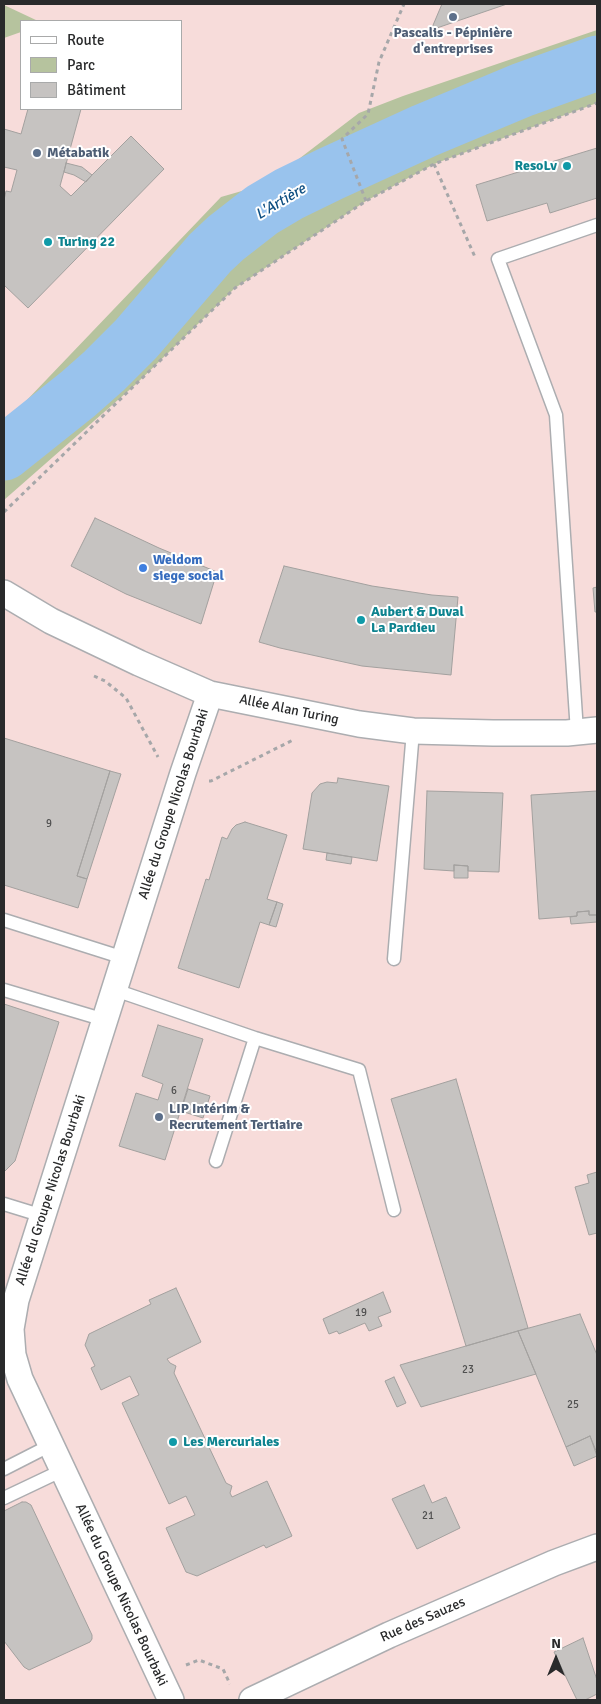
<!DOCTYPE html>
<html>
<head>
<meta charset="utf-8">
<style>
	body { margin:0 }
	#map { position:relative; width:601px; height:1704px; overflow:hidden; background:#ecedf0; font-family:Signika,sans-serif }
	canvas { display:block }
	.frame { position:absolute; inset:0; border:5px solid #292a2b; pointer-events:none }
	.legend { position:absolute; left:20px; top:20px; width:162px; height:90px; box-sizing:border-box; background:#fff; border:1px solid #a9aaaa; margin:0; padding:6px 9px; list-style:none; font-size:15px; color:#292a2b }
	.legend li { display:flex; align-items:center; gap:10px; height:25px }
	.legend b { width:25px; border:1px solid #a9aaaa }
	.north { position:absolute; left:531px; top:1634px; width:50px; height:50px; -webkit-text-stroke:4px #fff; paint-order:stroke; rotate:0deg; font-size:14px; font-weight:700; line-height:20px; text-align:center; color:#292a2b }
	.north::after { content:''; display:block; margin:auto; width:18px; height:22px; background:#292a2b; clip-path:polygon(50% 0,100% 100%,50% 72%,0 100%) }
</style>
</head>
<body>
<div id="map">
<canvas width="601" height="1704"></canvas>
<div class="frame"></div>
<ul class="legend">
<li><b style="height:6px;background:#fff"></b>Route</li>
<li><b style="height:14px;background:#b6c39e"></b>Parc</li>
<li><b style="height:14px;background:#c6c3c1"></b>Bâtiment</li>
</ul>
<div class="north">N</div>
</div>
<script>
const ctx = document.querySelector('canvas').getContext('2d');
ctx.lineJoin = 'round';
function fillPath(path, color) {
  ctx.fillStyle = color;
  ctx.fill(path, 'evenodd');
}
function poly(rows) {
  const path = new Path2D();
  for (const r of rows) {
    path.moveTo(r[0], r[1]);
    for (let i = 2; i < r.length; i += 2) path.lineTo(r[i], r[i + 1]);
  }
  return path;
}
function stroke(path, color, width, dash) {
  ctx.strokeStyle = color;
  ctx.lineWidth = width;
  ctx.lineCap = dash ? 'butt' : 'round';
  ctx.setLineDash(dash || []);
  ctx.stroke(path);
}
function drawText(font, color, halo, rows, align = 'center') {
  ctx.font = font + ' Signika,sans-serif';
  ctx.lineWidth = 4;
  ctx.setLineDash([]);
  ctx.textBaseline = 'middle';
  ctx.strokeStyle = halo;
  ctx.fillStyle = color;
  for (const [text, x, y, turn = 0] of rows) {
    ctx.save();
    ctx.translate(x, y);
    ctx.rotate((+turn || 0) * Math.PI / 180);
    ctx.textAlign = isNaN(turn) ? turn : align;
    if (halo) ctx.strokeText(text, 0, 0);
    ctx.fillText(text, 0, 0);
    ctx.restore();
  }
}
const industrial = poly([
	[4,4,597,4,597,1700,4,1700],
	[21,21,181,21,181,109,21,109]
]);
const green = poly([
	[4,5,38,21,21,21,21,32,4,38],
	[597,30,597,103,434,164,366,201,235,288,135,385,4,500,4,424,221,197,266,184,359,113,403,96]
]);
const river = poly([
	[4,453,78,394,104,371,136,339,210,253,226,238,262,210,289,194,330,174,424,131,522,90,597,63]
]);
const building = poly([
	[442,4,507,4,431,30,442,4],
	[28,109,81,109,60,186,71,196,131,136,164,169,28,308,4,285,4,200,6,191,11,192,17,170,4,167,4,129,21,134,28,109],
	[597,148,597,198,550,213,547,203,487,221,476,185,597,148],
	[66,163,82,167,92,175,86,182,74,175,64,172,66,163],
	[95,518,159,548,217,572,201,624,126,594,71,566,95,518],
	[284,566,372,586,432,595,458,597,451,675,362,666,280,648,259,642,284,566],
	[597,587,597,612,595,612,593,588,597,587],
	[4,738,110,771,77,876,87,879,78,908,4,885,4,738],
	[110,771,121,774,87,879,77,876,110,771],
	[338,778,389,786,377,861,303,849,312,793,320,784,327,782,337,783,338,778],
	[427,791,503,793,499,872,468,871,468,866,454,865,454,871,424,869,427,791],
	[597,791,597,915,589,915,589,911,577,912,577,916,539,919,531,795,597,791],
	[245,822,287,835,267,899,277,902,269,925,260,922,239,988,178,968,206,879,209,880,222,837,227,839,232,829,236,825,245,822],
	[327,853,352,857,351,864,326,860,327,853],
	[454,865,468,866,468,878,454,878,454,865],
	[277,902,283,904,276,927,269,925,277,902],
	[589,911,589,915,597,915,597,922,571,924,570,917,577,916,577,912,589,911],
	[4,1004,59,1022,15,1161,4,1172,4,1004],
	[158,1025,203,1039,165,1160,119,1146,136,1093,158,1100,163,1084,142,1076,158,1025],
	[456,1079,528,1328,466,1346,391,1099,456,1079],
	[188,1089,210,1096,203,1118,181,1111,188,1089],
	[597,1172,597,1233,589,1235,575,1187,589,1183,587,1175,597,1172],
	[176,1288,201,1342,167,1359,170,1363,176,1366,174,1373,226,1483,232,1486,230,1493,232,1497,267,1481,292,1536,266,1548,264,1545,197,1576,186,1572,166,1528,195,1515,186,1496,169,1504,122,1403,139,1395,130,1376,101,1390,91,1368,95,1366,85,1345,89,1334,151,1304,149,1300,176,1288],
	[383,1292,391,1312,378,1317,382,1326,369,1331,365,1323,339,1334,337,1331,329,1334,323,1319,383,1292],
	[580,1314,597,1355,597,1453,590,1436,566,1447,518,1331,580,1314],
	[518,1331,536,1374,421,1407,400,1365,518,1331],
	[394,1377,406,1403,397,1407,385,1381,394,1377],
	[590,1436,597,1456,574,1466,566,1447,590,1436],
	[424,1485,432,1503,446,1497,460,1528,417,1549,392,1499,424,1485],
	[22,1502,26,1502,31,1505,92,1635,92,1639,90,1642,29,1670,24,1667,4,1641,4,1511,22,1502],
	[583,1638,597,1680,597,1694,585,1700,577,1700,554,1652,583,1638]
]);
const path = poly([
	[434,164,475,257],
	[366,201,342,139,368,114,379,62,404,4],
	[4,512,235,288,366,201,434,164,597,103],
	[94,676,105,681,126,698,158,757],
	[209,781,211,781,293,740],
	[186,1665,199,1660,223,1669,230,1684]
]);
const lane = poly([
	[577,732,556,415,498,259,597,225],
	[4,920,124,958],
	[394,959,413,731],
	[4,990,105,1020],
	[115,990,255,1038,359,1070,394,1210],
	[216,1161,255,1038],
	[4,1204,43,1216],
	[4,1469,51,1445],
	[4,1498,63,1470]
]);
const street = poly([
	[4,593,51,621,139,663,210,694,359,724,413,731,493,733,567,733,597,730],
	[171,1700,20,1379,13,1355,11,1329,16,1300,183,773,210,694],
	[252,1700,389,1635,554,1563,597,1547]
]);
const markers = [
	[453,17,5,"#5c6f8a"],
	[37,153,5,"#5c6f8a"],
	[567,166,5,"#0f9aa8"],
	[48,242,5,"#0f9aa8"],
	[143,568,5,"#3f7fe0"],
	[361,620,5,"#0f9aa8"],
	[159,1117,5,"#5c6f8a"],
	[173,1442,5,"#0f9aa8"]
];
const numberNames = [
	["9",49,824],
	["6",174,1091],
	["19",361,1313],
	["23",468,1370],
	["25",573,1405],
	["21",428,1516]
];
const serviceNames = [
	["Pascalis - Pépinière",453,33,"center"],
	["d'entreprises",453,49,"center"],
	["Métabatik",47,153],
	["LIP Intérim &",169,1109],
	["Recrutement Tertiaire",169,1125]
];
const cultureNames = [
	["ResoLv",557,166,"right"],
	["Turing 22",58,242],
	["Aubert & Duval",371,612],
	["La Pardieu",371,628],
	["Les Mercuriales",183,1442]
];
const shopNames = [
	["Weldom",153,560],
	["siege social",153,576]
];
const streetNames = [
	["Allée Alan Turing",289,710,12],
	["Allée du Groupe Nicolas Bourbaki",174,804,-72],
	["Allée du Groupe Nicolas Bourbaki",51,1190,-72],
	["Allée du Groupe Nicolas Bourbaki",121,1595,65],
	["Rue des Sauzes",423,1620,-24]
];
const waterNames = [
	["L'Artière",281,202,-31]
];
fillPath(industrial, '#f7dcda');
fillPath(green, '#b6c39e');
stroke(river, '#99c3ed', 55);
fillPath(building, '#c6c3c1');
stroke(building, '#a3a19f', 1);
stroke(lane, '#acadb0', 15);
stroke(street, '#acadb0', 28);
stroke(path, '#a6a7a9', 3, [4, 4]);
stroke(lane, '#fff', 12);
stroke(street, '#fff', 25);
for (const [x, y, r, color] of markers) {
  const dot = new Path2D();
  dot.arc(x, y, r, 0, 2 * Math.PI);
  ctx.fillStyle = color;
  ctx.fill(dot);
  stroke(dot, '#fff', 2);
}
drawText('11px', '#505050', null, numberNames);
drawText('bold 14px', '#4e5e75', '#fff', serviceNames, 'left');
drawText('bold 14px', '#0d838f', '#fff', cultureNames, 'left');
drawText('bold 14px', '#366cbe', '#fff', shopNames, 'left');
drawText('14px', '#292a2b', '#fff', streetNames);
drawText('italic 15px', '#0d4e81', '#fff', waterNames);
</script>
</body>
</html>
